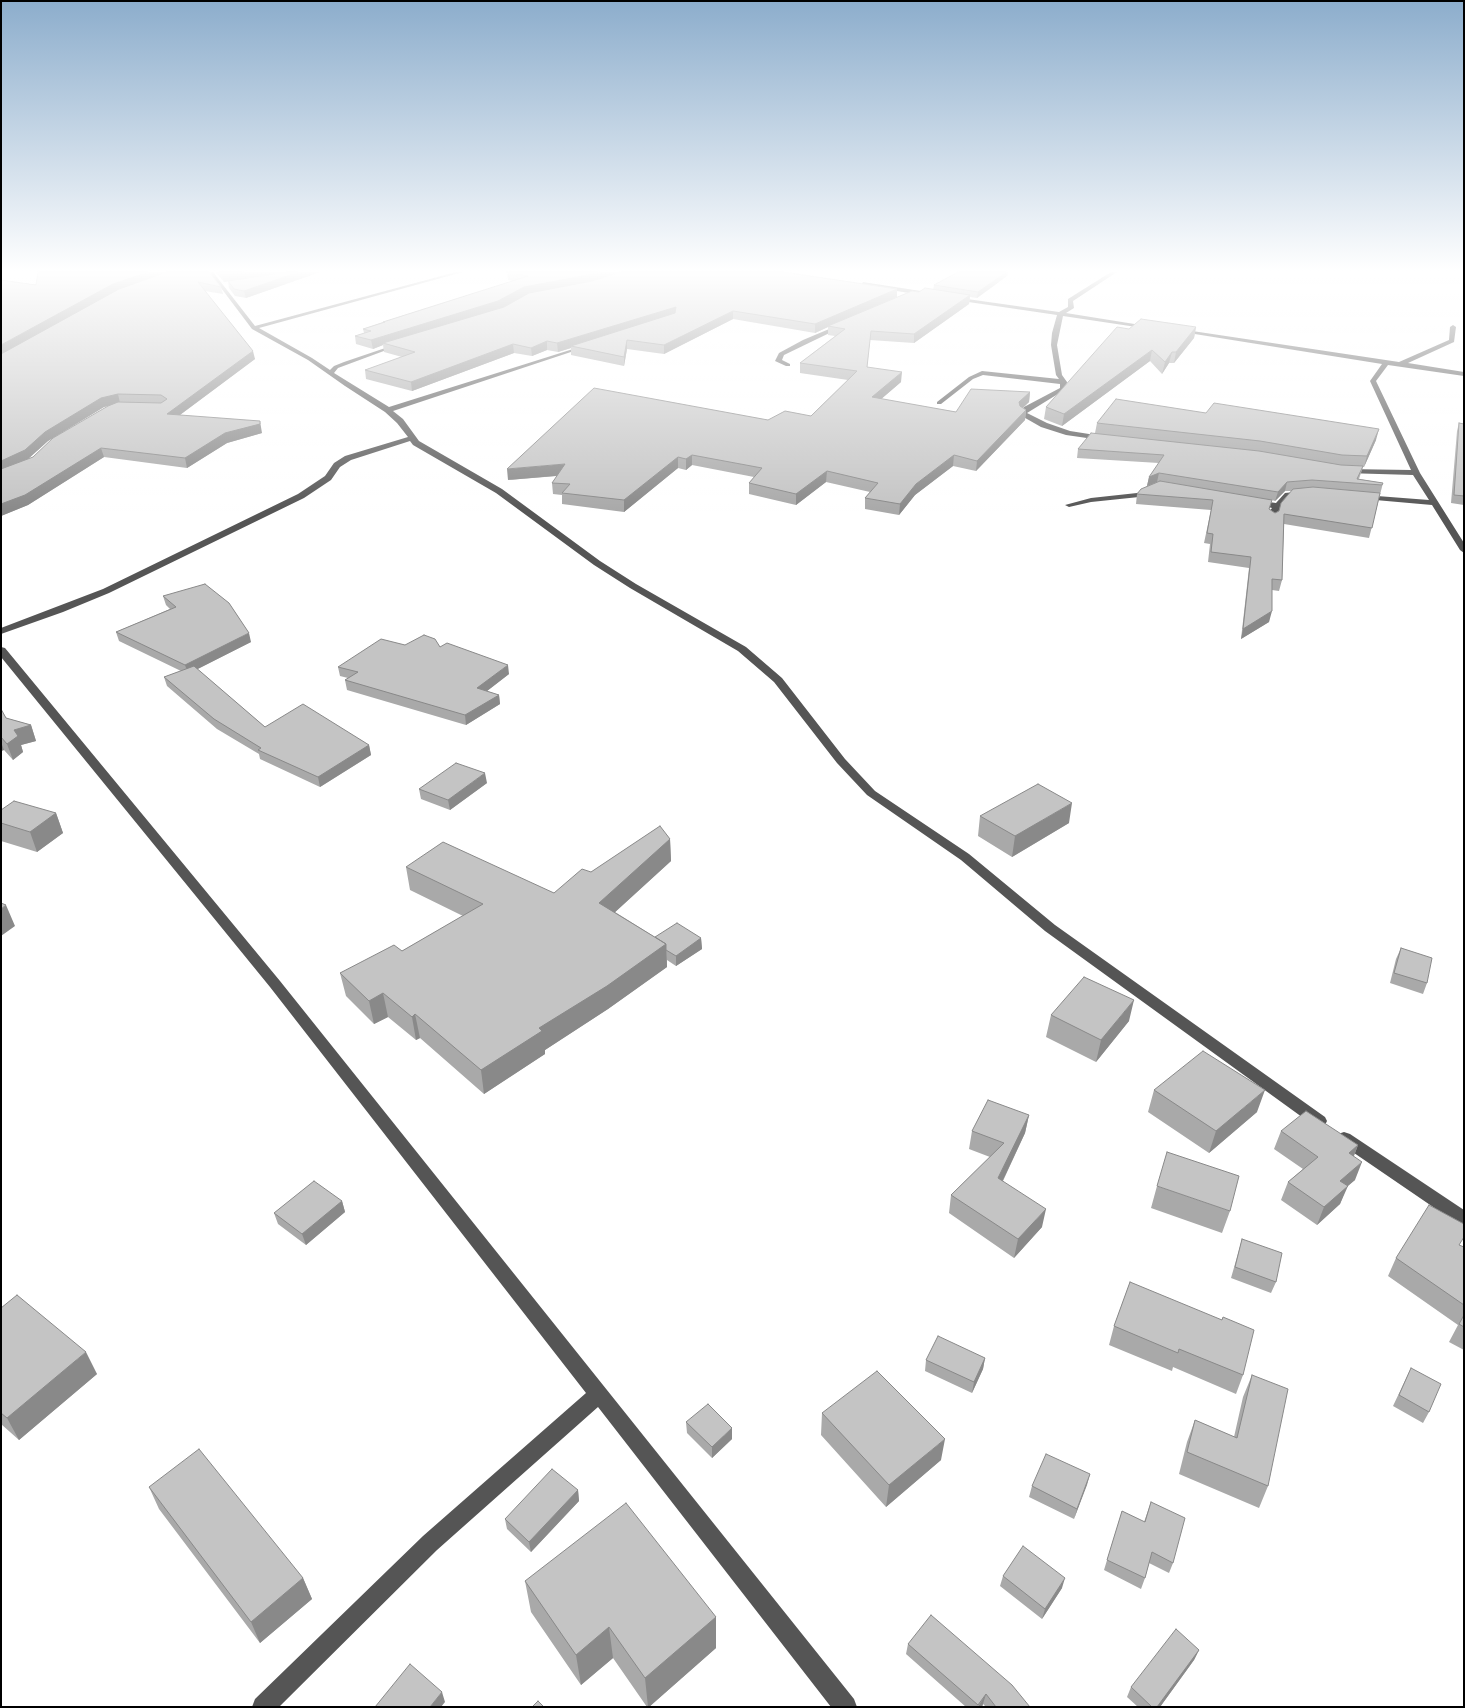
<!DOCTYPE html>
<html>
<head>
<meta charset="utf-8">
<style>
	body { margin:0 }
	#map { position:relative; width:1465px; height:1708px; overflow:hidden; background:#fff; font-family:"Fira Sans",sans-serif }
	canvas { display:block }
	.frame { position:absolute; inset:0; border:2px solid #000; pointer-events:none }
</style>
</head>
<body>
<div id="map">
<canvas width="1465" height="1708"></canvas>
<div class="frame"></div>
</div>
<script>
const ctx = document.querySelector('canvas').getContext('2d');
ctx.lineJoin = 'round';
function poly(rows) {
  const path = new Path2D();
  for (const r of rows) {
    path.moveTo(r[0], r[1]);
    for (let i = 2; i < r.length; i += 2) path.lineTo(r[i], r[i + 1]);
  }
  return path;
}
function fillPath(path, color) {
  ctx.fillStyle = color;
  ctx.fill(path, 'evenodd');
}
function stroke(path, color, width, dash) {
  ctx.strokeStyle = color;
  ctx.lineWidth = width;
  ctx.lineCap = dash ? 'butt' : 'round';
  ctx.setLineDash(dash || []);
  ctx.stroke(path);
}
const minor = poly([
	[209,272,213,272,255,326,456,272,463,272,259,328,312,358,330,370,334,366,344,362,400,343,400,345,338,368,334,373,389,407,589,344,589,346,393,411,403,419,419,441,502,489,600,561,636,584,746,647,782,678,845,759,875,791,969,854,1055,925,1325,1117,1327,1121,1325,1125,1319,1127,1313,1125,1045,931,961,860,867,795,837,763,774,682,738,651,630,588,594,565,496,493,413,445,410,441,351,460,340,467,331,480,304,498,109,593,63,612,1,634,1,628,103,589,298,494,325,476,334,463,345,456,408,437,397,423,385,412,345,386,308,360,252,329,209,272],
	[1111,272,1117,272,1073,301,1074,308,1066,313,1153,327,1150,329,1063,316,1057,345,1062,375,1067,382,1066,389,1027,413,1047,423,1070,431,1108,437,1108,441,1066,435,1041,427,1020,415,1019,413,1024,407,1060,388,1060,384,983,375,973,379,941,404,937,404,937,402,969,377,982,371,1059,379,1056,375,1051,345,1052,333,1057,315,955,300,953,297,1059,312,1068,307,1068,299,1111,272],
	[863,282,927,292,930,294,927,296,861,285,863,282],
	[841,324,846,325,784,355,782,360,790,364,790,366,786,366,775,361,779,353,803,340,841,324],
	[1453,325,1456,327,1454,342,1408,363,1464,372,1464,376,1388,365,1376,381,1420,473,1464,543,1464,553,1460,550,1432,505,1364,499,1360,497,1364,495,1429,500,1413,475,1345,473,1341,471,1345,469,1411,470,1370,381,1382,364,1176,331,1179,329,1399,362,1449,340,1450,327,1453,325],
	[1152,487,1156,489,1155,491,1139,497,1091,502,1069,507,1065,505,1091,498,1137,493,1152,487],
	[1304,491,1308,493,1307,495,1291,497,1276,514,1273,515,1269,512,1272,508,1251,502,1255,500,1276,503,1285,493,1304,491],
	[1,647,5,648,280,981,854,1699,857,1707,831,1707,598,1407,437,1550,279,1707,252,1707,255,1699,423,1536,586,1393,270,987,1,657,1,647],
	[1344,1132,1350,1134,1464,1210,1464,1226,1458,1224,1338,1142,1336,1138,1338,1134,1344,1132]
]);
const wall = poly([
	[209,272,221,287,223,294,205,291,255,359,180,415,262,433,227,443,187,468,104,457,28,505,1,516,36,285],
	[108,406,33,457,28,459,48,441,104,407],
	[215,272,320,272,246,298,235,296,229,288,228,281,224,282],
	[507,272,897,289,897,297,919,292,933,290,934,285,1007,276,977,298,970,297,969,304,914,343,870,340,867,367,901,382,881,399,956,412,1030,392,1029,402,1023,408,1026,410,1025,420,976,471,953,466,915,495,899,515,865,509,865,498,870,492,826,482,796,505,749,494,749,483,754,477,692,465,686,470,678,468,624,512,562,504,562,495,553,494,552,483,557,476,508,480,768,420,811,416,848,380,800,373,800,363,835,336,828,335,828,327,815,333,733,319,664,354,627,349,624,366,571,355,571,348,558,352,547,350,532,356,514,353,412,391,366,379,365,370,402,357,384,352,383,345,373,349,356,344,355,336,364,333,363,329,383,322,513,281,508,280],
	[1196,327,1194,338,1174,363,1169,363,1162,374,1150,361,1062,426,1044,419,1046,407,1129,329],
	[1097,423,1376,440,1364,467,1363,467,1359,479,1383,483,1369,538,1284,524,1282,580,1279,591,1272,590,1269,622,1241,639,1249,568,1208,562,1210,544,1204,543,1211,510,1136,504,1137,494,1147,486,1149,477,1159,463,1077,458,1078,449,1095,433],
	[1285,491,1292,491,1279,511,1275,513,1269,509,1272,500,1275,501],
	[1459,423,1464,424,1464,505,1451,503,1457,431],
	[163,596,251,642,197,669,265,727,369,745,371,755,320,787,260,759,259,754,217,729,167,686,164,677,181,671,119,641,116,632,170,609,166,605],
	[405,645,440,647,509,674,487,691,499,695,500,704,466,725,347,690,345,680,348,678,340,676,338,667],
	[1,709,6,718,31,725,36,741,21,745,23,752,13,760,4,750,1,751],
	[487,783,450,810,421,799,419,789],
	[1,810,56,813,63,833,37,852,1,841],
	[980,816,1069,823,1012,857,978,836],
	[670,839,671,861,615,912,655,937,701,938,702,949,676,966,667,960,667,967,608,1009,545,1050,545,1054,484,1094,420,1038,416,1040,388,1017,374,1024,346,996,340,973,402,951,463,916,410,890,406,867,554,893,591,872],
	[1401,948,1427,983,1423,994,1390,983,1396,959],
	[1051,1015,1129,1021,1096,1062,1046,1037],
	[1154,1090,1257,1112,1209,1153,1148,1112],
	[1029,1115,1025,1133,1003,1181,1042,1227,1014,1258,949,1213,951,1195,990,1157,969,1149,972,1131],
	[1281,1131,1358,1145,1354,1156,1355,1180,1347,1186,1340,1204,1317,1225,1281,1200,1288,1182,1303,1169,1274,1149],
	[1157,1186,1230,1211,1222,1233,1151,1208],
	[342,1201,345,1212,306,1245,278,1224,274,1213],
	[1242,1239,1276,1282,1271,1293,1231,1278,1239,1250],
	[1460,1246,1464,1247,1464,1350,1449,1342,1458,1325,1388,1276,1396,1258],
	[1130,1282,1243,1375,1236,1394,1173,1367,1172,1371,1109,1345,1114,1326],
	[1,1308,97,1374,19,1440,1,1424],
	[985,1358,983,1369,972,1393,925,1371,926,1360],
	[1411,1368,1429,1412,1423,1423,1393,1406],
	[1252,1375,1268,1486,1259,1508,1179,1474,1187,1442,1195,1420,1234,1437,1243,1397],
	[822,1413,941,1460,886,1507,821,1435],
	[686,1422,732,1439,712,1458,687,1433],
	[1090,1474,1074,1519,1029,1497,1032,1486],
	[149,1487,303,1578,312,1599,260,1643,159,1509],
	[578,1490,579,1501,531,1552,507,1529,505,1519],
	[1151,1502,1173,1563,1169,1573,1149,1563,1145,1578,1141,1589,1104,1570,1122,1511,1144,1522],
	[1003,1576,1062,1588,1042,1619,1000,1586],
	[525,1581,716,1617,716,1648,649,1707,647,1707,613,1658,581,1685,531,1612],
	[908,1644,1030,1707,986,1707,983,1704,982,1707,966,1707,906,1654],
	[1199,1650,1194,1660,1160,1707,1138,1707,1127,1697,1131,1687]
]);
const shadedWall = poly([
	[149,272,171,272,1,355,1,345,113,284],
	[245,272,298,272,224,282,222,275],
	[299,272,320,272,246,298,244,291],
	[600,272,624,272,383,343,383,345,373,349,371,340,524,287],
	[1007,272,1008,272,1007,276,977,298,978,292],
	[897,289,897,297,828,326,828,327,815,333,815,324],
	[970,295,969,304,914,343,914,334],
	[676,307,676,315,571,346,571,348,558,352,557,343],
	[733,311,733,319,664,354,664,345],
	[1196,327,1194,338,1174,363,1176,352],
	[627,340,627,349,624,366,624,357],
	[547,341,547,350,532,356,531,348],
	[513,344,514,353,412,391,411,382],
	[1152,350,1150,361,1062,426,1064,414],
	[253,351,255,359,169,423,167,414],
	[1172,352,1169,363,1162,374,1165,362],
	[902,372,901,382,872,407,872,397],
	[1030,392,1029,402,1018,412,1019,402],
	[118,394,120,403,104,407,48,441,28,459,1,472,1,461,45,432,101,398],
	[1026,410,1025,420,976,471,977,461],
	[260,421,262,433,227,443,187,468,185,458,225,433],
	[1379,429,1376,440,1364,467,1367,456],
	[101,448,104,457,28,505,1,516,1,504],
	[692,455,692,465,686,470,686,459],
	[954,455,953,466,915,495,899,515,900,504,916,484],
	[678,457,678,468,624,512,624,500],
	[565,464,566,475,508,480,507,469],
	[827,471,826,482,796,505,796,494],
	[1159,473,1157,482,1147,486,1149,477],
	[1287,482,1285,491,1275,501,1278,492],
	[1272,611,1269,622,1241,639,1243,629],
	[249,633,251,642,188,674,185,665],
	[508,665,509,674,478,698,477,688],
	[499,695,500,704,466,725,465,715],
	[31,725,36,741,21,745,23,752,13,760,7,744,14,730],
	[1,742,4,750,1,751],
	[369,745,371,755,320,787,318,777],
	[485,773,487,783,450,810,448,800],
	[1072,803,1069,823,1012,857,1015,836],
	[56,813,63,833,37,852,30,832],
	[670,839,671,861,601,925,599,903],
	[6,905,15,926,1,936,1,909],
	[701,938,702,949,676,966,676,956],
	[666,944,667,967,608,1009,545,1050,545,1054,484,1094,481,1070,539,1028],
	[383,993,388,1017,374,1024,369,1001],
	[1134,1000,1129,1021,1096,1062,1101,1040],
	[415,1014,420,1038,416,1040,412,1017],
	[1265,1090,1257,1112,1209,1153,1216,1131],
	[1029,1115,1025,1133,995,1197,998,1178],
	[1358,1145,1351,1163,1349,1153],
	[1362,1162,1355,1180,1333,1199,1340,1181],
	[1348,1186,1340,1204,1317,1225,1324,1207],
	[342,1201,345,1212,306,1245,302,1234],
	[1046,1209,1042,1227,1014,1258,1018,1239],
	[86,1352,97,1374,19,1440,7,1418],
	[985,1358,983,1369,972,1393,974,1382],
	[732,1428,732,1439,712,1458,712,1447],
	[945,1439,941,1460,886,1507,889,1485],
	[1090,1474,1087,1485,1074,1519,1077,1509],
	[578,1490,579,1501,531,1552,529,1542],
	[303,1578,312,1599,260,1643,251,1622],
	[1065,1578,1062,1588,1042,1619,1045,1609],
	[716,1617,716,1648,649,1707,648,1707,645,1678],
	[609,1627,613,1658,581,1685,576,1655],
	[1199,1650,1194,1660,1160,1707,1157,1707],
	[442,1692,445,1702,441,1707,430,1707],
	[986,1694,983,1704,982,1707,978,1707]
]);
const building = poly([
	[38,272,149,272,113,284,1,345,1,280,36,285,38,272],
	[167,272,209,272,221,287,198,282,253,351,167,414,260,421,260,424,225,433,185,458,101,448,25,495,1,504,1,469,33,457,53,438,108,406,118,402,161,403,167,399,161,395,118,394,101,398,45,432,25,450,1,461,1,354,119,289,167,272],
	[220,272,245,272,222,275,220,272],
	[287,272,299,272,244,291,234,289,228,281,287,272],
	[507,272,600,272,588,275,524,287,498,301,371,340,355,336,371,331,363,329,385,322,383,322,528,276,507,272],
	[620,272,783,272,897,289,815,324,733,311,664,345,627,340,624,357,571,346,675,313,676,307,557,343,547,341,531,348,513,344,411,382,365,370,415,352,383,343,504,307,529,293,592,281,620,272],
	[958,272,1007,272,978,292,934,285,958,272],
	[925,288,970,295,914,334,871,331,867,367,902,372,872,397,956,412,971,389,1030,392,1019,402,1020,406,1026,410,977,461,954,455,916,484,900,504,865,498,878,483,827,471,796,494,749,483,762,468,692,455,686,459,678,457,624,500,562,493,570,484,552,483,565,464,507,469,594,388,768,420,785,411,811,416,857,371,800,363,845,329,828,326,912,291,919,292,925,288],
	[1141,319,1196,327,1176,352,1172,352,1165,362,1152,350,1064,414,1046,407,1117,327,1129,329,1141,319],
	[1116,399,1206,413,1214,403,1379,429,1367,456,1342,455,1260,441,1097,423,1116,399],
	[1459,423,1464,424,1464,496,1454,495,1459,423],
	[1091,433,1259,451,1341,465,1363,466,1357,479,1383,483,1382,485,1312,480,1287,482,1278,492,1159,473,1149,477,1164,455,1078,449,1091,433],
	[1160,481,1272,500,1269,509,1275,513,1279,511,1281,503,1293,489,1313,487,1380,493,1372,528,1284,514,1282,580,1272,579,1272,611,1243,629,1251,557,1211,552,1213,534,1207,533,1213,500,1137,494,1141,489,1160,481],
	[205,584,229,603,249,633,185,665,116,632,176,607,163,596,205,584],
	[424,635,435,639,440,647,447,643,508,665,477,688,499,695,465,715,345,680,358,672,338,667,381,639,405,645,424,635],
	[194,666,265,727,303,704,369,745,318,777,258,750,261,748,214,719,164,677,194,666],
	[1,709,6,718,31,725,14,730,18,736,7,744,1,737,1,709],
	[456,763,485,773,448,800,419,789,456,763],
	[1038,784,1072,803,1015,836,980,816,1038,784],
	[14,801,56,813,30,832,1,823,1,810,14,801],
	[660,826,670,839,599,903,666,944,607,986,539,1028,542,1031,481,1070,415,1014,412,1017,383,993,369,1001,340,973,394,945,402,951,483,904,406,867,443,842,554,893,582,869,591,872,660,826],
	[1,903,6,905,1,909,1,903],
	[677,923,701,938,676,956,666,950,666,944,655,937,677,923],
	[1401,948,1432,958,1427,983,1394,973,1401,948],
	[1084,977,1134,1000,1101,1040,1051,1015,1084,977],
	[1203,1051,1265,1090,1216,1131,1154,1090,1203,1051],
	[988,1100,1029,1115,998,1178,1046,1209,1018,1239,951,1195,1004,1143,972,1131,988,1100],
	[1306,1111,1358,1145,1349,1153,1362,1162,1340,1181,1348,1186,1324,1207,1288,1182,1318,1157,1281,1131,1306,1111],
	[1167,1152,1239,1176,1230,1211,1157,1186,1167,1152],
	[314,1181,342,1201,302,1234,274,1213,314,1181],
	[1429,1205,1464,1224,1464,1237,1459,1245,1464,1247,1464,1305,1396,1258,1429,1205],
	[1242,1239,1282,1253,1276,1282,1235,1267,1242,1239],
	[1130,1282,1222,1320,1223,1317,1254,1330,1243,1375,1179,1349,1178,1353,1114,1326,1130,1282],
	[17,1295,86,1352,7,1418,1,1413,1,1308,17,1295],
	[1464,1315,1464,1327,1459,1324,1464,1315],
	[938,1336,985,1358,974,1382,926,1360,938,1336],
	[1411,1368,1441,1384,1429,1412,1399,1395,1411,1368],
	[877,1371,945,1439,889,1485,822,1413,877,1371],
	[1252,1375,1288,1389,1268,1486,1187,1452,1195,1420,1237,1438,1252,1375],
	[708,1404,732,1428,712,1447,686,1422,708,1404],
	[199,1449,303,1578,251,1622,149,1487,199,1449],
	[1046,1454,1090,1474,1077,1509,1032,1486,1046,1454],
	[552,1469,578,1490,529,1542,505,1519,552,1469],
	[1151,1502,1185,1518,1173,1563,1152,1552,1145,1578,1107,1560,1122,1511,1145,1522,1151,1502],
	[626,1503,716,1617,645,1678,609,1627,576,1655,525,1581,626,1503],
	[1023,1546,1065,1578,1045,1609,1003,1576,1023,1546],
	[931,1615,1012,1685,1030,1707,996,1707,986,1694,978,1705,908,1644,931,1615],
	[1176,1629,1199,1650,1157,1707,1152,1707,1131,1687,1176,1629],
	[410,1664,442,1692,430,1707,375,1707,410,1664],
	[538,1701,544,1707,532,1707,538,1701]
]);
fillPath(minor, '#555');
fillPath(wall, '#a9a9a9');
fillPath(shadedWall, '#898989');
fillPath(building, '#c4c4c4');
stroke(building, '#898989', 1);
const sky = ctx.createLinearGradient(0, 0, 0, 511);
sky.addColorStop(0, '#8cadcc');
sky.addColorStop(0.53, '#fff');
sky.addColorStop(1, '#ffffff00');
ctx.fillStyle = sky;
ctx.fillRect(0, 0, 1465, 511);
</script>
</body>
</html>
